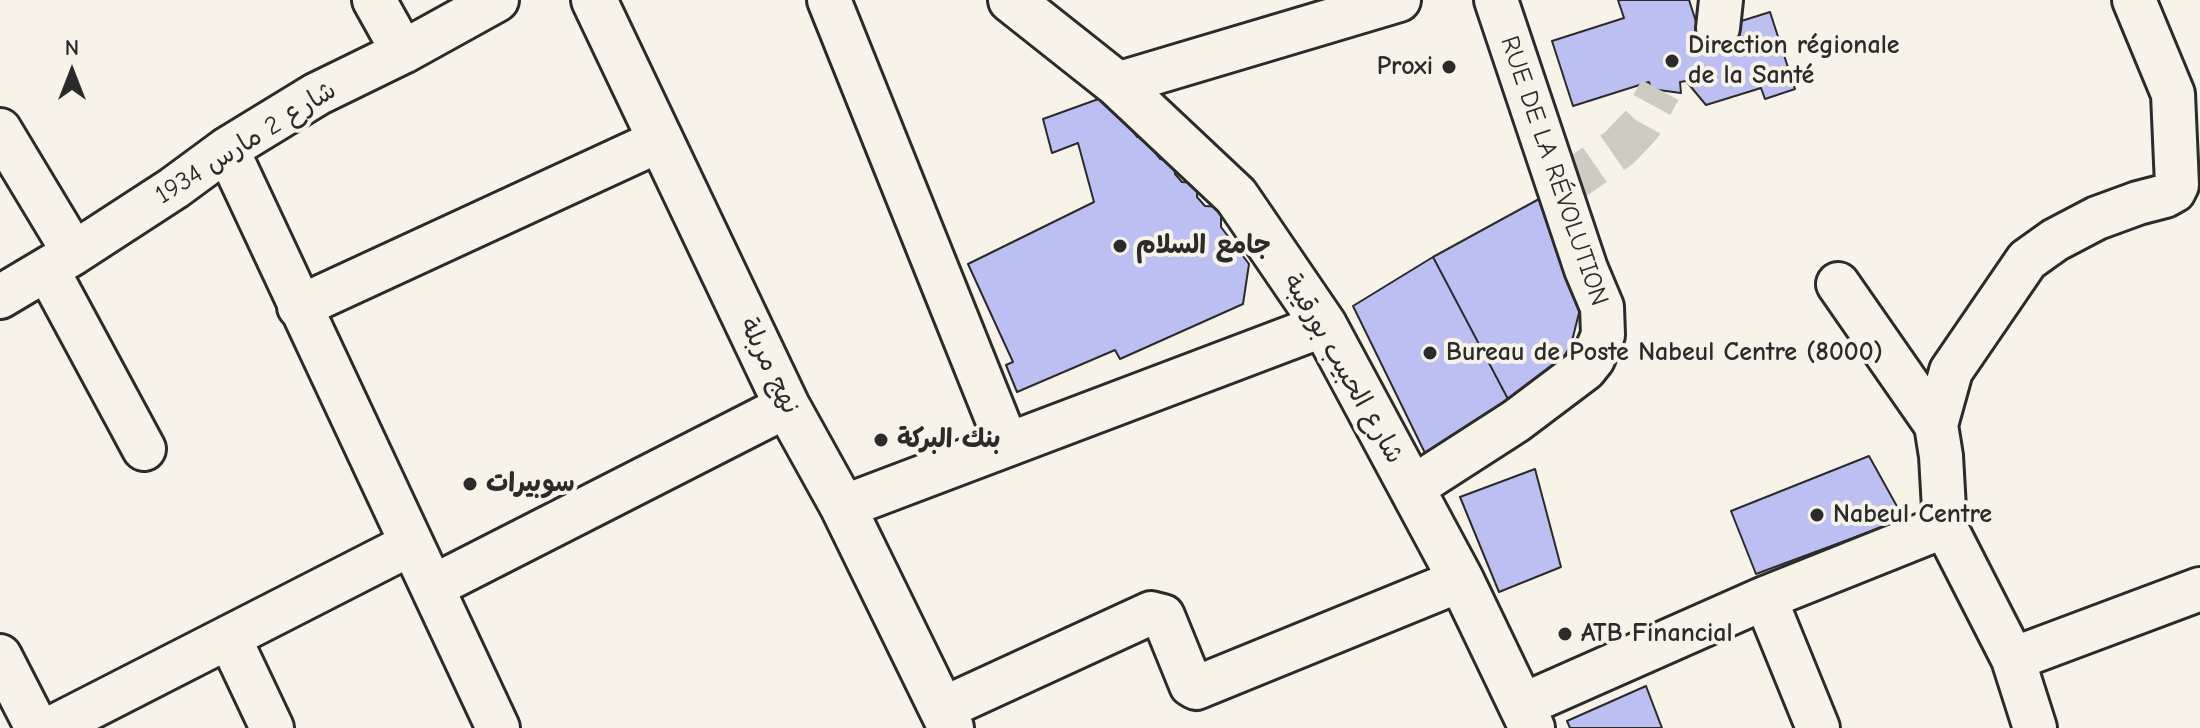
<!DOCTYPE html>
<html>
<head>
<meta charset="utf-8">
<style>
	body { margin:0 }
	#map { position:relative; width:2200px; height:728px; overflow:hidden; background:#f7f3e8; font-family:"Comic Neue",sans-serif }
	canvas { display:block }
	.north { position:absolute; left:32px; top:32px; width:80px; height:80px; -webkit-text-stroke:6px #f7f3e8; paint-order:stroke; rotate:0deg; font-size:22px; font-weight:700; line-height:32px; text-align:center; color:#2b2b2b }
	.north::after { content:''; display:block; margin:auto; width:28px; height:36px; background:#2b2b2b; clip-path:polygon(50% 0,100% 100%,50% 72%,0 100%) }
</style>
</head>
<body>
<div id="map">
<canvas width="2200" height="728"></canvas>
<div class="north">N</div>
</div>
<script>
const ctx = document.querySelector('canvas').getContext('2d');
ctx.lineJoin = 'round';
function fillPath(path, color) {
  ctx.fillStyle = color;
  ctx.fill(path, 'evenodd');
}
function poly(rows) {
  const path = new Path2D();
  for (const r of rows) {
    path.moveTo(r[0], r[1]);
    for (let i = 2; i < r.length; i += 2) path.lineTo(r[i], r[i + 1]);
  }
  return path;
}
function stroke(path, color, width, dash) {
  ctx.strokeStyle = color;
  ctx.lineWidth = width;
  ctx.lineCap = dash ? 'butt' : 'round';
  ctx.setLineDash(dash || []);
  ctx.stroke(path);
}
function drawText(font, color, halo, rows, align = 'center') {
  ctx.font = font + ' "Comic Neue","Playpen Sans Arabic",sans-serif';
  ctx.lineWidth = 8;
  ctx.setLineDash([]);
  ctx.textBaseline = 'middle';
  ctx.strokeStyle = halo;
  ctx.fillStyle = color;
  for (const [text, x, y, turn = 0] of rows) {
    ctx.save();
    ctx.translate(x, y);
    ctx.rotate((+turn || 0) * Math.PI / 180);
    ctx.textAlign = isNaN(turn) ? turn : align;
    if (halo) ctx.strokeText(text, 0, 0);
    ctx.fillText(text, 0, 0);
    ctx.restore();
  }
}
const building = poly([
	[1618,0,1689,0,1700,34,1770,12,1795,89,1765,99,1761,88,1706,105,1686,81,1680,82,1681,93,1651,89,1649,82,1573,106,1552,41,1624,18,1618,0],
	[1104,97,1116,107,1137,137,1148,135,1149,145,1160,159,1174,161,1175,174,1182,182,1197,183,1197,197,1205,206,1221,207,1221,227,1249,264,1243,304,1120,359,1115,350,1017,392,1006,365,1013,362,968,264,1094,202,1078,143,1052,153,1043,119,1104,97],
	[1539,199,1582,292,1580,309,1571,345,1555,371,1509,401,1433,257,1539,199],
	[1433,257,1509,401,1425,453,1353,306,1433,257],
	[1869,456,1904,519,1756,574,1731,511,1869,456],
	[1535,469,1561,567,1499,592,1460,497,1535,469],
	[1646,686,1662,728,1570,728,1567,721,1646,686]
]);
const minorTunnel = poly([
	[1559,186,1570,182,1619,148,1641,125,1660,90]
]);
const minor = poly([
	[374,0,403,52],
	[829,0,1007,444],
	[1718,28,1721,0],
	[1117,84,1399,0],
	[0,130,74,253],
	[227,149,498,728],
	[47,269,144,449],
	[1838,284,1936,425],
	[0,297,74,253,174,188,227,149,317,94,403,52,497,0],
	[299,307,661,140],
	[1412,488,1516,421,1585,369,1593,359,1603,335,1602,307,1586,269,1496,0],
	[843,507,1324,325],
	[432,587,787,406],
	[1765,598,1818,728],
	[229,637,272,728],
	[0,656,37,728],
	[2013,659,2200,589],
	[1523,705,1765,598,1945,526],
	[942,709,1151,613,1163,616,1191,685,1196,688,1461,580],
	[51,728,411,544],
	[2035,728,2013,659,1945,526,1941,456,1936,425,1951,371,2027,260,2055,240,2097,218,2138,203,2165,196,2174,191,2177,185,2173,94,2134,0]
]);
const major = poly([
	[594,0,787,406,843,507,951,728],
	[1011,0,1117,84,1236,196,1324,325,1461,580,1532,728]
]);
const markers = [
	[1672,61,8,"#2b2b2b"],
	[1449,67,8,"#2b2b2b"],
	[1120,246,8,"#2b2b2b"],
	[1430,353,8,"#2b2b2b"],
	[881,440,8,"#2b2b2b"],
	[470,484,8,"#2b2b2b"],
	[1817,515,8,"#2b2b2b"],
	[1565,634,8,"#2b2b2b"]
];
const poiNames = [
	["Direction régionale",1688,46],
	["de la Santé",1688,76],
	["Proxi",1433,67,"right"],
	["جامع السلام",1136,246],
	["Bureau de Poste Nabeul Centre (8000)",1446,353],
	["بنك البركة",897,440],
	["سوبيرات",486,484],
	["Nabeul Centre",1833,515],
	["ATB Financial",1581,634]
];
const streetNames = [
	["شارع 2 مارس 1934",246,143,-32],
	["RUE DE LA RÉVOLUTION",1554,171,71],
	["نهج مربلة",769,366,64],
	["شارع الحبيب بورقيبة",1343,369,60]
];
fillPath(building, '#bbbff1');
stroke(building, '#2b2b2b', 2);
stroke(minorTunnel, '#cecbc2', 42, [42, 21]);
stroke(minor, '#2b2b2b', 48);
stroke(major, '#2b2b2b', 50);
stroke(minor, '#f7f3e8', 42);
stroke(major, '#f7f3e8', 44);
for (const [x, y, r, color] of markers) {
  const dot = new Path2D();
  dot.arc(x, y, r, 0, 2 * Math.PI);
  ctx.fillStyle = color;
  ctx.fill(dot);
  stroke(dot, '#f7f3e8', 3);
}
drawText('bold 26px', '#2b2b2b', '#f7f3e8', poiNames, 'left');
drawText('26px', '#2b2b2b', '#f7f3e8', streetNames);
</script>
</body>
</html>
